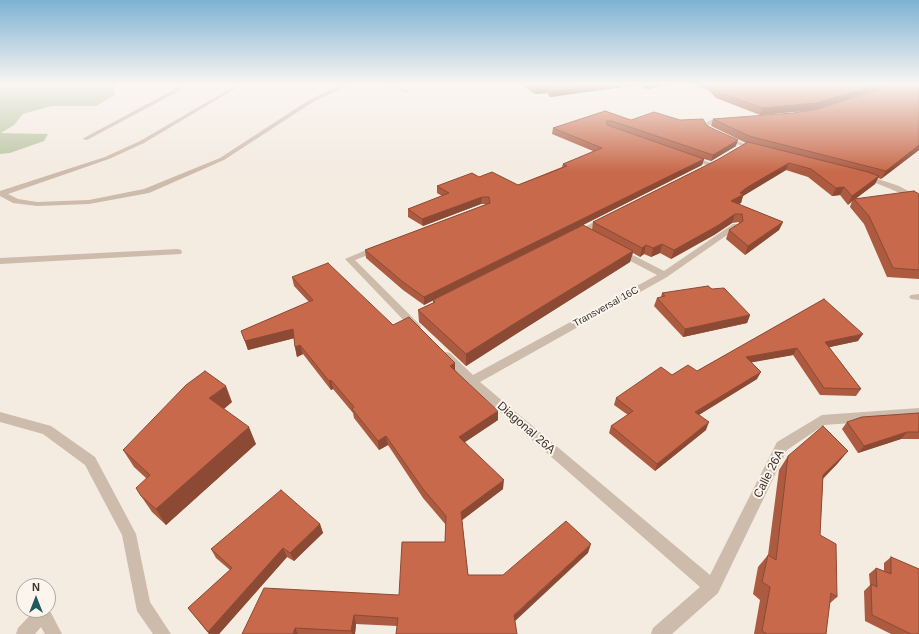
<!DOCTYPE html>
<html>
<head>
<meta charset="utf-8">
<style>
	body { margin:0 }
	#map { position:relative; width:919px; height:634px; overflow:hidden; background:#f4ebe1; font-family:Helvetica,sans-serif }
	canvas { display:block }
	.north { position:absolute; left:16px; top:578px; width:40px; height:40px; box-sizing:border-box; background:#fbf5ee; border:1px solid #aea6a0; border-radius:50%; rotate:0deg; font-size:11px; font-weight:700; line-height:16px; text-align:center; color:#3b302b }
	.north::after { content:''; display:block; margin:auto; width:14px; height:18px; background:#1f5a5e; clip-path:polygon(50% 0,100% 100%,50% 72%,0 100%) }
</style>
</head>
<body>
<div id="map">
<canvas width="919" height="634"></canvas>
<div class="north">N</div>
</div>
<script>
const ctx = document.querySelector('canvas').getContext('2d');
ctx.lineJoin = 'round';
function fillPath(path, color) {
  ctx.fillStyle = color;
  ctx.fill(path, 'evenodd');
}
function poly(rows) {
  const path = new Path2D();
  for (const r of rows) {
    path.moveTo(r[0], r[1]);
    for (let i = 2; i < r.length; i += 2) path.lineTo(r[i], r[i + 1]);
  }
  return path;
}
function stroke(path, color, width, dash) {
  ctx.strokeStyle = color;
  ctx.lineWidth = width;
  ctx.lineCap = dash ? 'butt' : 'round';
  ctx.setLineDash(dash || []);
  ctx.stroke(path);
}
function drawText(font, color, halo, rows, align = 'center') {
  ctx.font = font + ' Helvetica,sans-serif';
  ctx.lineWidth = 4;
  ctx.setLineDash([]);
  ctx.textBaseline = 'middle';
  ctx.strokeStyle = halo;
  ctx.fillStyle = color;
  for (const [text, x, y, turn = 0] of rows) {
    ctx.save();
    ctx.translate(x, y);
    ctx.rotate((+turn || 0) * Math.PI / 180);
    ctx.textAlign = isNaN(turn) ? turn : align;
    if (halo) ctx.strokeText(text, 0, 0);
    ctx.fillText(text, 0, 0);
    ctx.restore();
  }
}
const green = poly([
	[0,84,26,84,26,86,35,84,114,84,115,95,96,106,51,106,23,114,14,125,1,133,48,134,44,141,10,153,0,154]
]);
const street = poly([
	[179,84,183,84,179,91,87,140,82,139,175,89,179,84],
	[238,84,243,84,144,143,109,159,8,194,18,199,37,202,89,200,144,189,220,158,309,100,339,86,356,84,343,88,313,102,224,160,149,193,89,204,37,206,13,203,0,196,0,191,105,157,140,141,238,84],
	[384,84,390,84,410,91,405,92,384,84],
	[713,119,725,119,728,121,709,125,711,129,725,137,758,148,755,150,721,139,706,131,703,124,713,119],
	[692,156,714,164,715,165,712,167,690,159,690,157,692,156],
	[863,174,899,186,919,197,919,202,893,190,861,177,860,176,863,174],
	[601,218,607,218,608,220,579,236,573,236,572,234,601,218],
	[733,224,736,224,740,226,667,277,480,382,710,575,777,442,822,415,919,408,919,418,824,425,787,450,718,593,672,634,651,634,653,628,700,587,468,384,441,356,442,353,446,352,450,353,473,375,657,275,617,254,616,252,617,250,623,250,664,271,733,224],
	[378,245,381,246,381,250,355,260,420,325,421,327,420,329,412,329,345,259,378,245],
	[178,249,181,250,182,252,181,254,0,264,0,258,178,249],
	[919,294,919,300,911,299,909,297,911,295,919,294],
	[0,412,51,426,95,457,136,534,150,602,171,634,153,634,137,611,122,535,85,465,43,434,0,422,0,412],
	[48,607,62,634,45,634,41,627,35,634,16,634,18,628,35,610,48,610,48,607]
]);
const wall = poly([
	[520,84,676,84,647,89,637,85,550,97,547,93,535,94],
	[686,84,919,84,919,150,881,179,878,178,875,184,855,199,919,194,919,279,887,277,864,224,850,207,852,201,848,205,840,195,832,196,808,177,786,170,743,196,741,203,738,204,783,222,779,230,745,255,726,239,729,230,739,223,739,222,732,223,714,235,671,259,660,253,651,257,644,254,640,257,633,253,630,262,516,334,466,366,419,322,418,310,433,303,433,300,539,247,424,305,403,290,366,258,365,250,487,204,481,204,423,226,408,217,408,209,442,196,437,193,437,186,479,177,518,185,562,167,563,164,593,151,552,134,553,128,605,111,631,120,680,120,707,126,736,146,711,161,704,159,702,165,583,225,592,230,593,222,717,160,746,143,711,126,713,119,793,113,818,109,890,86,814,110,760,115,716,98,707,89],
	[292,277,393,325,455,363,455,370,498,420,465,442,503,489,462,520,468,575,503,575,588,553,397,626,356,624,355,634,242,634,399,595,445,542,446,525,423,498,388,445,379,450,354,418,353,413,333,389,331,390,303,354,297,357,295,347,294,338,248,350,241,331,309,302,294,286],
	[712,289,750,315,747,323,683,337,654,306,657,298,661,297,662,293],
	[824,299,858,341,829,347,861,389,856,396,820,395,793,355,751,362,757,379,699,415,706,430,655,471,609,433,611,426,628,415,614,405,616,398,672,375,697,371],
	[232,402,224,409,256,444,166,525,152,512,141,496,146,478,134,467,123,450],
	[919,413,919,439,901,439,858,453,842,429,847,422],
	[848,451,837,464,823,479,820,535,837,597,829,604,826,634,754,634,760,600,753,594,758,567,768,555,779,470,788,456],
	[320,524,323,533,294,561,287,557,219,634,209,634,188,608,230,570,216,558,211,549],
	[891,557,919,634,891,634,865,621,864,591,870,585,869,574,876,568,884,571,884,563]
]);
const shadedWall = poly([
	[602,84,637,84,637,85,550,97,551,91],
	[648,84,676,84,647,89],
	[878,84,896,84,814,110,760,115,762,108],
	[548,86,547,93,535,94,536,88],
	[738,140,736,146,711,161,713,155],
	[919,145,919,150,881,179,886,171],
	[704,159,702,165,424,305,424,297],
	[789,163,786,170,743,196,741,203,728,210,731,201,740,193,746,188],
	[879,176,875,184,854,200,854,199,848,205,852,196],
	[844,187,840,195,832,196,836,188],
	[482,197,481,204,423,226,422,219],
	[735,214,732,223,714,235,671,259,674,250],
	[783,222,779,230,745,255,748,246],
	[662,244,660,253,651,257,653,248],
	[646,245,644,254,640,257,642,248],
	[633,251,630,262,516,334,466,366,466,354,517,322],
	[750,315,747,323,683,337,685,329],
	[293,329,295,338,248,350,245,341],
	[863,334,858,341,821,349,825,342],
	[300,345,303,354,297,357,295,347],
	[797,348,793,355,743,364,746,357],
	[455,363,455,373,450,366],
	[761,372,757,379,692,419,695,412],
	[331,380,333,389,331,390,329,381],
	[226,386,232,402,216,415,209,398],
	[498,411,498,420,459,446,459,437],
	[709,422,706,430,655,471,657,464],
	[249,427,256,444,166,525,156,509],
	[907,432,901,439,858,453,864,446],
	[386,436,388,445,379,450,378,441],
	[848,451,837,464,813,488,823,475],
	[504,480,503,489,461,521,461,512],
	[320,524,323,533,294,561,290,553],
	[591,544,588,553,513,623,514,615],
	[283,548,287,557,219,634,209,634,208,632],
	[354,615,356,624,355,634,352,634,351,631],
	[295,628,298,634,293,634]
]);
const building = poly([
	[530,84,602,84,551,91,548,86,536,88,530,84],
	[710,84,878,84,816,103,762,108,718,92,710,84],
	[896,84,919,84,919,145,886,171,749,136,713,119,793,113,818,109,896,84],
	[605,111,631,120,654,112,680,120,703,119,707,126,738,140,713,155,612,121,606,121,607,125,704,159,424,297,403,282,365,250,490,203,489,197,482,197,422,219,408,209,449,193,437,186,472,173,479,177,492,172,518,185,567,166,563,164,602,148,553,128,605,111],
	[748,142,868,172,879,176,852,196,844,187,836,188,811,169,789,163,746,188,740,193,744,194,731,201,783,222,748,246,729,230,743,221,742,214,735,214,717,226,674,250,662,244,653,248,646,245,642,248,593,222,717,160,748,142],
	[914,191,919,194,919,270,893,268,869,216,854,199,914,191],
	[583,225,633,251,517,322,466,354,418,310,435,302,433,300,583,225],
	[328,263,393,325,409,317,455,363,450,366,498,411,459,437,504,480,461,512,468,575,503,575,566,521,591,544,514,615,517,634,396,634,398,618,354,615,351,631,295,628,293,634,242,634,264,588,399,595,402,542,445,542,446,516,423,489,386,436,378,441,352,409,354,407,331,380,329,381,300,345,295,347,293,329,245,341,241,331,313,300,292,277,328,263],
	[708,286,712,289,724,288,750,315,685,329,657,298,665,296,662,293,708,286],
	[824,299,863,334,825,342,861,389,824,388,797,348,746,357,761,372,695,412,709,422,657,464,611,426,633,411,616,398,661,367,672,375,688,365,697,371,824,299],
	[205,371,226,386,209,398,249,427,156,509,141,496,136,488,150,475,123,450,186,385,205,371],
	[919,413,919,432,907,432,864,446,847,422,862,417,919,413],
	[823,426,848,451,823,475,820,535,836,544,837,597,831,593,826,634,767,634,762,631,770,587,762,582,768,555,776,560,788,456,823,426],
	[281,490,320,524,290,553,283,548,208,632,188,608,232,568,211,549,281,490],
	[891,557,919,569,919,634,911,634,872,615,871,584,877,587,876,568,891,574,891,557]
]);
const streetNames = [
	["Transversal 16C",606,307,-29]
];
const nearStreetnames = [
	["Diagonal 26A",526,428,41],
	["Calle 26A",769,474,-63]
];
fillPath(green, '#b8c4a0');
fillPath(street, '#cdbbac');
fillPath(wall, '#ac5a40');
fillPath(shadedWall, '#8c4a34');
fillPath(building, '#c8694b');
stroke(building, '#8c4a34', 1);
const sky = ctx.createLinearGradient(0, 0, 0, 172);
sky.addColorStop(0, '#7eb2d2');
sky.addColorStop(0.49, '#faf6f2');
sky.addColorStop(1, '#faf6f200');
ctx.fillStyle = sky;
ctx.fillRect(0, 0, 919, 172);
drawText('10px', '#3b302b', '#fbf5ee', streetNames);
drawText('12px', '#3b302b', '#fbf5ee', nearStreetnames);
</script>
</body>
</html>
